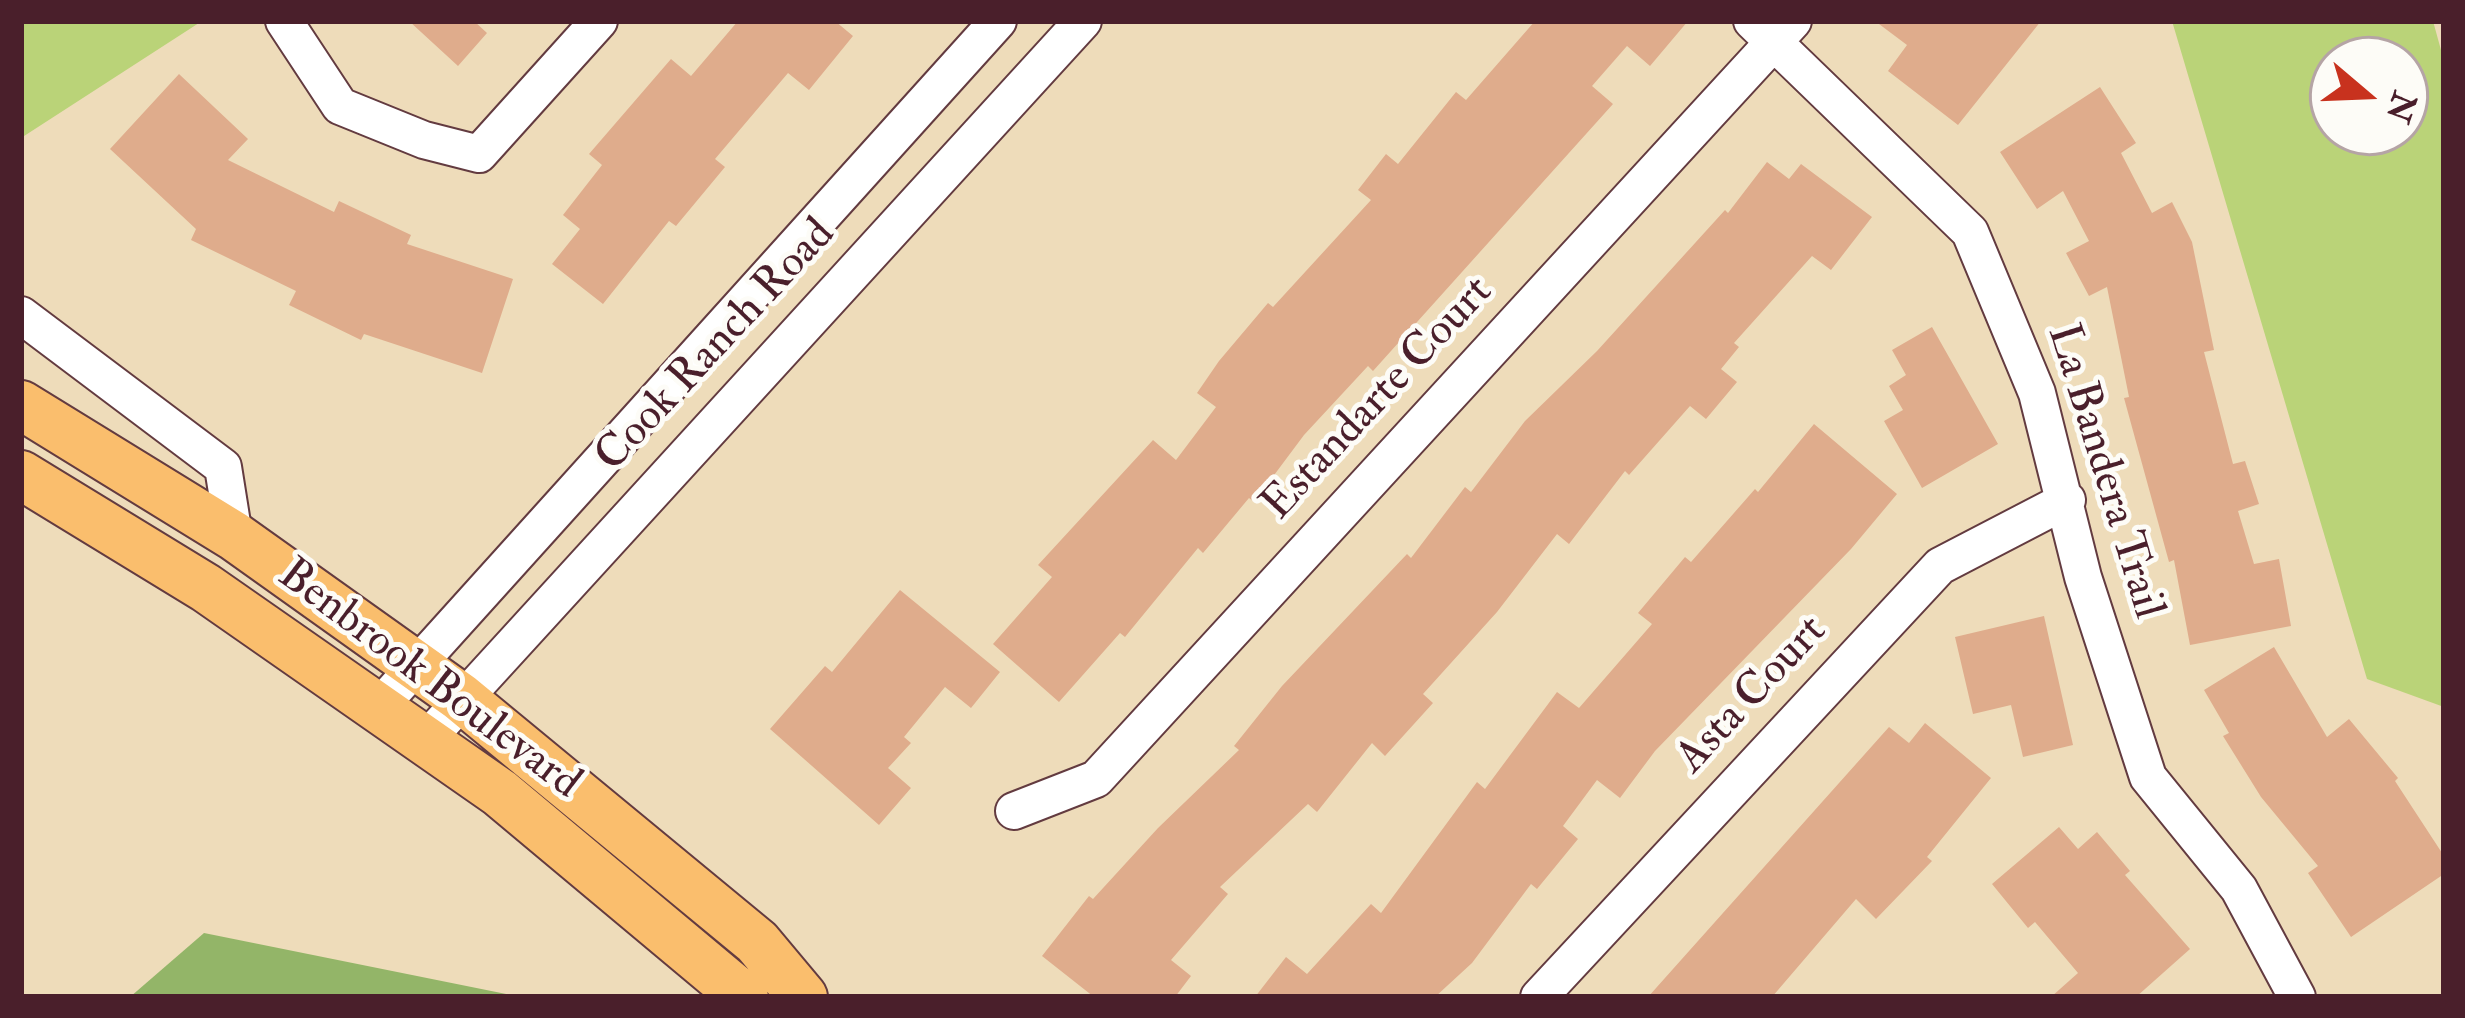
<!DOCTYPE html>
<html>
<head>
<meta charset="utf-8">
<style>
	body { margin:0 }
	#map { position:relative; width:2465px; height:1018px; overflow:hidden; background:#eedcba; font-family:"IM FELL Double Pica",serif }
	canvas { display:block }
	.frame { position:absolute; inset:0; border:24px solid #4a1f2b; pointer-events:none }
	.north { position:absolute; left:2309px; top:36px; width:120px; height:120px; box-sizing:border-box; background:#fdfcf7; border:3px solid #b5a4a5; border-radius:50%; rotate:109deg; font-size:33px; font-weight:700; line-height:48px; text-align:center; color:#4a1f2b }
	.north::after { content:''; display:block; margin:auto; width:42px; height:54px; background:#c8321e; clip-path:polygon(50% 0,100% 100%,50% 72%,0 100%) }
</style>
</head>
<body>
<div id="map">
<canvas width="2465" height="1018"></canvas>
<div class="frame"></div>
<div class="north">N</div>
</div>
<script>
const ctx = document.querySelector('canvas').getContext('2d');
ctx.lineJoin = 'round';
function fillPath(path, color) {
  ctx.fillStyle = color;
  ctx.fill(path, 'evenodd');
}
function poly(rows) {
  const path = new Path2D();
  for (const r of rows) {
    path.moveTo(r[0], r[1]);
    for (let i = 2; i < r.length; i += 2) path.lineTo(r[i], r[i + 1]);
  }
  return path;
}
function stroke(path, color, width, dash) {
  ctx.strokeStyle = color;
  ctx.lineWidth = width;
  ctx.lineCap = dash ? 'butt' : 'round';
  ctx.setLineDash(dash || []);
  ctx.stroke(path);
}
function drawText(font, color, halo, rows, align = 'center') {
  ctx.font = font + ' "IM FELL Double Pica",serif';
  ctx.lineWidth = 10;
  ctx.setLineDash([]);
  ctx.textBaseline = 'middle';
  ctx.strokeStyle = halo;
  ctx.fillStyle = color;
  for (const [text, x, y, turn = 0] of rows) {
    ctx.save();
    ctx.translate(x, y);
    ctx.rotate((+turn || 0) * Math.PI / 180);
    ctx.textAlign = isNaN(turn) ? turn : align;
    if (halo) ctx.strokeText(text, 0, 0);
    ctx.fillText(text, 0, 0);
    ctx.restore();
  }
}
const green = poly([
	[21,21,202,21,21,138],
	[2172,21,2433,21,2444,61,2444,707,2367,679],
	[2333,60,2405,60,2405,132,2333,132]
]);
const forest = poly([
	[204,933,521,997,130,997]
]);
const building = poly([
	[409,21,474,21,487,33,458,66],
	[738,21,835,21,853,36,809,90,788,73,715,159,725,167,676,226,669,221,603,304,552,264,580,229,563,215,602,165,589,154,671,59,691,76],
	[1535,21,1688,21,1650,66,1627,46,1592,86,1613,104,1373,371,1368,366,1304,435,1254,502,1249,498,1203,553,1198,548,1125,637,1120,633,1059,702,993,644,1052,577,1038,565,1153,440,1176,460,1216,407,1197,393,1219,361,1268,303,1273,307,1371,200,1358,190,1386,154,1398,164,1456,92,1466,100],
	[1875,21,2041,21,1958,125,1888,71,1907,45],
	[179,74,248,139,228,160,334,212,339,201,411,235,407,244,513,279,482,373,364,334,361,340,289,305,296,291,191,240,196,229,110,149],
	[2100,87,2136,143,2121,153,2152,213,2172,202,2192,242,2214,350,2204,352,2233,464,2245,461,2259,504,2238,511,2254,564,2279,559,2291,626,2190,645,2174,560,2169,562,2124,398,2129,397,2107,287,2089,296,2066,253,2089,241,2063,191,2037,209,2000,152],
	[1767,162,1789,179,1801,164,1872,217,1831,270,1812,256,1734,343,1739,347,1721,369,1737,382,1706,419,1690,406,1629,475,1625,471,1569,544,1557,534,1497,612,1423,694,1433,703,1385,756,1372,743,1317,812,1308,804,1220,887,1228,894,1171,960,1191,976,1175,997,1094,997,1042,956,1089,896,1093,899,1158,828,1239,750,1234,746,1282,686,1407,554,1411,558,1465,487,1471,492,1525,421,1597,351,1725,210,1728,213],
	[1932,327,1998,444,1922,488,1884,421,1903,410,1889,386,1906,375,1892,350],
	[1814,424,1897,494,1851,549,1655,751,1620,798,1597,780,1563,826,1578,839,1537,889,1531,884,1472,963,1435,997,1255,997,1286,957,1307,974,1371,904,1381,913,1477,782,1485,789,1557,692,1579,708,1652,624,1638,613,1685,557,1691,562,1755,489,1758,492],
	[900,590,1000,672,971,708,945,687,904,737,911,743,888,768,911,788,879,825,770,729,825,666,832,672],
	[2044,616,2073,745,2023,757,2011,705,1973,714,1955,637],
	[2274,647,2327,737,2349,719,2398,778,2395,781,2444,856,2444,874,2351,937,2308,873,2318,866,2261,797,2223,736,2229,733,2204,690],
	[1925,723,1991,778,1927,857,1932,861,1876,919,1856,899,1772,997,1648,997,1889,727,1909,743],
	[2059,827,2078,849,2097,832,2130,871,2125,875,2190,949,2136,997,2051,997,2078,973,2035,922,2028,928,1992,884]
]);
const minor = poly([
	[284,21,340,106,424,140,479,154,599,21],
	[1752,21,1970,232,2037,393,2083,577,2148,777,2239,889,2297,997],
	[21,315,223,467,234,536],
	[379,707,998,21],
	[425,741,1083,21],
	[1014,811,1096,779,1793,21],
	[1539,997,1940,566,2067,500]
]);
const major = poly([
	[21,405,234,536,460,697,757,942,803,997],
	[21,475,206,588,500,793,744,997]
]);
const streetNames = [
	["Cook Ranch Road",717,347,-47],
	["Estandarte Court",1379,400,-47],
	["La Bandera Trail",2103,472,73],
	["Benbrook Boulevard",428,681,37],
	["Asta Court",1753,696,-47]
];
fillPath(green, '#bad378');
fillPath(forest, '#93b568');
fillPath(building, '#dfac8c');
stroke(minor, '#633b40', 40);
stroke(major, '#633b40', 52);
stroke(minor, '#fff', 36);
stroke(major, '#fabe6d', 48);
drawText('45px', '#4a1f2b', '#fdfcf7', streetNames);
</script>
</body>
</html>
